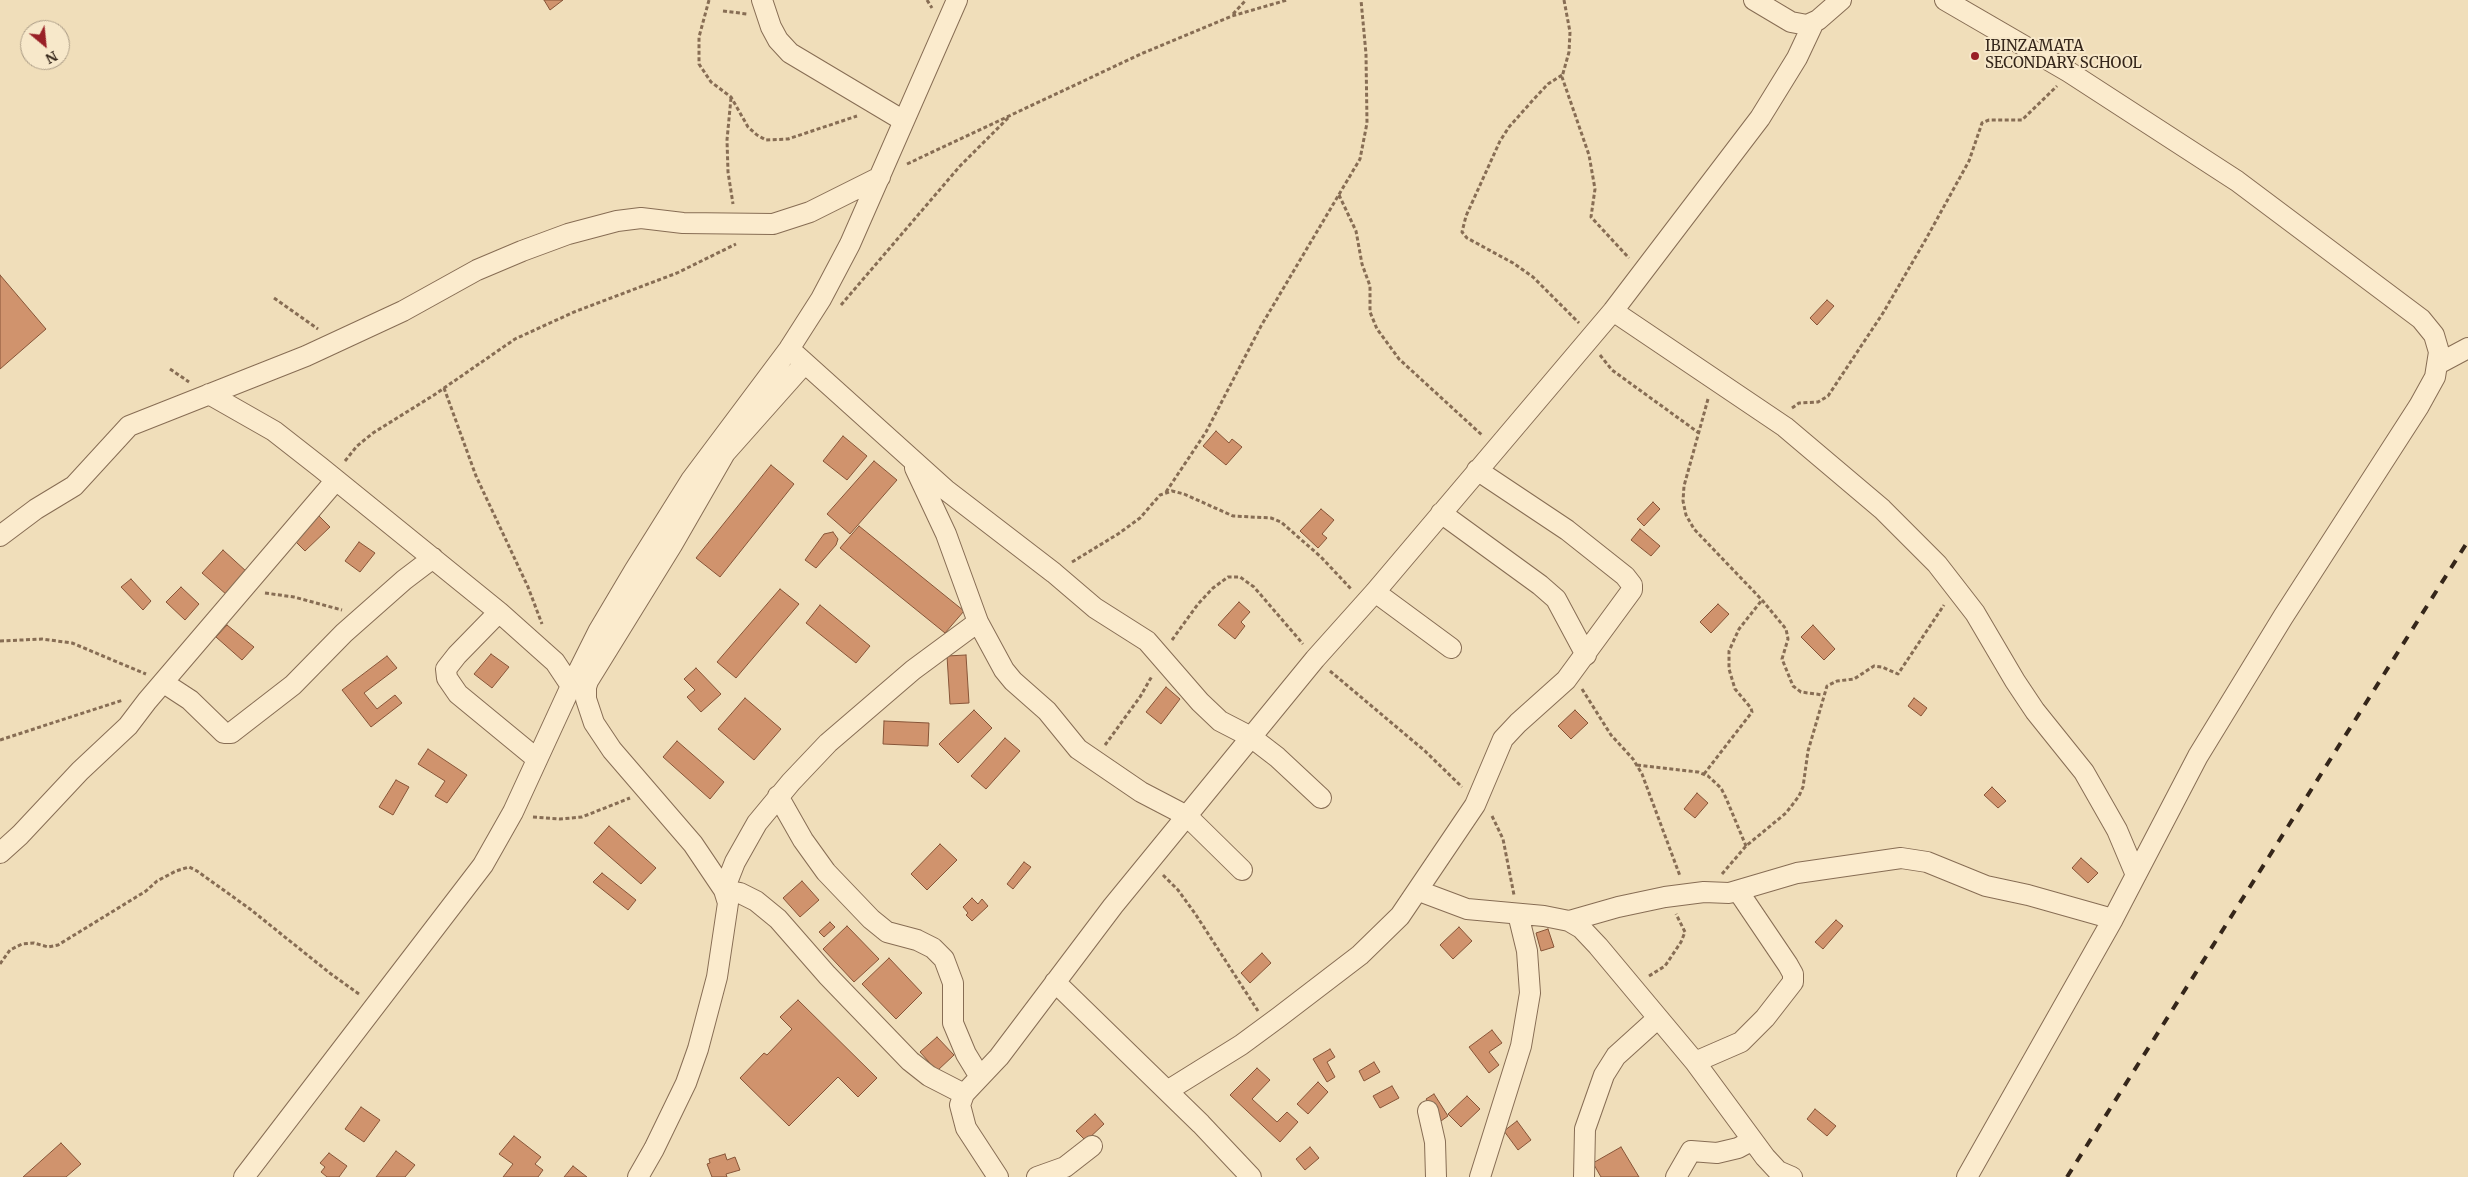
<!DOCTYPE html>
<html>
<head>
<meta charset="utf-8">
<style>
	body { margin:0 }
	#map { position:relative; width:2468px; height:1177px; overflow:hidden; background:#f0deba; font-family:Merriweather,serif }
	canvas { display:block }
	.north { position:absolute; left:20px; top:20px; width:50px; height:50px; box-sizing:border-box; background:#f7e8ca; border:1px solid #a99a84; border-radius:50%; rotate:152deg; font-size:14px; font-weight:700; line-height:20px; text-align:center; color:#35261a }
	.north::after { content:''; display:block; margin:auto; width:18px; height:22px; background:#992026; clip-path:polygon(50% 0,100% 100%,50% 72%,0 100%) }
</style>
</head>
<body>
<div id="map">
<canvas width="2468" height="1177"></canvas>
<div class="north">N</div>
</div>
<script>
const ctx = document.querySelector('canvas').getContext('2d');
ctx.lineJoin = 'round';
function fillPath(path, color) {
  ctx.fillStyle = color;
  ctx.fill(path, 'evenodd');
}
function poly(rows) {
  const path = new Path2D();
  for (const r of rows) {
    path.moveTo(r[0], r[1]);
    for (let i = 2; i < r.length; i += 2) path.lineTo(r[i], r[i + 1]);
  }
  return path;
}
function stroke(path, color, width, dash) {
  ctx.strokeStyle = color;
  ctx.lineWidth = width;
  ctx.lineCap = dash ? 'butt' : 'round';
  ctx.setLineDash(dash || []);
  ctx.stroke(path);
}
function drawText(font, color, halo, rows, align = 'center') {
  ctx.font = font + ' Merriweather,serif';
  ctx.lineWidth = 4;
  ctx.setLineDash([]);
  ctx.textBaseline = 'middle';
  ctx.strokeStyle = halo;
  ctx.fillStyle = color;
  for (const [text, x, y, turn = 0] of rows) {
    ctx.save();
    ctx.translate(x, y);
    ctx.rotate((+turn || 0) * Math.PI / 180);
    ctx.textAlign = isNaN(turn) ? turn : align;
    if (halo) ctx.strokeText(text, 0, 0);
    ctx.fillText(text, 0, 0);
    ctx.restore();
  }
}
const building = poly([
	[544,0,563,0,550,10,544,0],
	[0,275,46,329,0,369,0,275],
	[1827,300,1834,306,1817,325,1810,318,1827,300],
	[1216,431,1229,443,1232,439,1242,447,1226,465,1203,446,1216,431],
	[843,436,867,456,847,480,823,461,843,436],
	[874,461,897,480,850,534,827,514,874,461],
	[771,465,794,484,720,577,696,558,771,465],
	[1653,502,1660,509,1644,526,1637,519,1653,502],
	[1321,509,1334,520,1322,534,1327,538,1318,548,1300,531,1321,509],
	[319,516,330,527,305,551,294,540,319,516],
	[859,526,964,611,945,633,840,548,859,526],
	[1640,529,1660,546,1651,556,1631,540,1640,529],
	[833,532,838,539,836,545,816,568,805,560,824,534,833,532],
	[359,542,375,553,360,572,345,561,359,542],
	[223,550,247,572,227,595,202,573,223,550],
	[131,579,151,601,143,610,121,587,131,579],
	[181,587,199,604,185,620,166,602,181,587],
	[780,589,799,604,736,678,717,662,780,589],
	[1239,602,1250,612,1241,622,1245,626,1235,639,1218,625,1239,602],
	[1718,604,1729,614,1711,633,1700,622,1718,604],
	[820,605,870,646,856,663,806,623,820,605],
	[227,625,254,647,242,660,216,637,227,625],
	[1813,625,1835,649,1824,660,1801,637,1813,625],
	[491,654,509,667,492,688,474,674,491,654],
	[966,655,969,703,950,704,947,656,966,655],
	[387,656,397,668,364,693,377,709,395,695,402,703,371,727,342,690,387,656],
	[696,668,721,694,701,712,687,697,695,690,684,679,696,668],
	[1166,687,1180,699,1161,724,1146,712,1166,687],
	[745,698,781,729,754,760,718,729,745,698],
	[1914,698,1927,708,1921,716,1908,706,1914,698],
	[974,710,992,728,958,763,939,744,974,710],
	[1575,710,1588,723,1571,739,1558,726,1575,710],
	[884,721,929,723,928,746,883,744,884,721],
	[1005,738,1020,751,986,789,971,776,1005,738],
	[677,741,724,782,710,799,663,757,677,741],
	[428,749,467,775,447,803,435,796,445,781,418,764,428,749],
	[396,780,409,787,393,815,379,807,396,780],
	[1992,787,2006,801,1998,808,1984,795,1992,787],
	[1697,793,1708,803,1695,818,1684,809,1697,793],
	[609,826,656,868,641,884,594,843,609,826],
	[940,844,957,860,927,890,911,874,940,844],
	[2081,858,2098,873,2088,883,2072,868,2081,858],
	[1024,862,1031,867,1013,889,1007,884,1024,862],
	[602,873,636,900,628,910,593,882,602,873],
	[802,881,819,900,800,917,783,898,802,881],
	[972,898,978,904,982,899,988,906,972,921,966,915,968,913,963,907,972,898],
	[1836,920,1843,926,1823,949,1815,942,1836,920],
	[830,922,835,927,824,937,819,932,830,922],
	[847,926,879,959,854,982,823,949,847,926],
	[1459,927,1472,941,1453,959,1440,945,1459,927],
	[1548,929,1554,947,1541,951,1536,933,1548,929],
	[1262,953,1271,963,1250,983,1241,973,1262,953],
	[889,958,922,993,896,1019,862,984,889,958],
	[798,1000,877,1078,858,1097,838,1077,789,1126,740,1078,764,1053,767,1055,792,1029,780,1017,798,1000],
	[1492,1030,1502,1043,1489,1052,1499,1065,1489,1073,1469,1047,1492,1030],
	[937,1037,954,1055,937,1071,920,1052,937,1037],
	[1330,1049,1335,1057,1327,1062,1335,1077,1327,1082,1313,1059,1330,1049],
	[1374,1062,1380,1072,1364,1081,1359,1071,1374,1062],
	[1257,1068,1270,1080,1252,1099,1277,1122,1287,1112,1298,1122,1280,1142,1230,1095,1257,1068],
	[1318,1082,1328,1092,1308,1114,1297,1104,1318,1082],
	[1392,1086,1399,1098,1380,1108,1373,1096,1392,1086],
	[1434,1094,1448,1116,1441,1121,1426,1099,1434,1094],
	[1467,1096,1480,1109,1461,1127,1448,1114,1467,1096],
	[361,1107,380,1120,364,1142,345,1129,361,1107],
	[1815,1109,1836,1126,1827,1136,1807,1119,1815,1109],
	[1095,1114,1104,1124,1086,1141,1076,1131,1095,1114],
	[1517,1121,1531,1140,1518,1150,1504,1131,1517,1121],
	[514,1136,541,1157,535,1164,543,1170,538,1177,503,1177,513,1164,499,1154,514,1136],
	[61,1143,81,1164,66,1177,23,1177,61,1143],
	[1310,1147,1319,1158,1305,1170,1296,1159,1310,1147],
	[1621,1147,1639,1177,1601,1177,1593,1163,1621,1147],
	[396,1151,415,1165,405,1177,376,1177,396,1151],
	[329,1153,347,1166,339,1177,327,1177,321,1172,325,1167,320,1163,329,1153],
	[725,1154,727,1160,735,1157,740,1170,726,1174,727,1177,712,1177,707,1164,710,1163,709,1159,725,1154],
	[573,1166,587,1177,564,1177,573,1166]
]);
const path = poly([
	[709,0,699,37,699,64,711,82,731,97,748,127,757,135,766,140,788,139,857,116],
	[927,0,932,8],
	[1564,0,1570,32,1569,52,1562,77,1589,155,1595,189,1591,217,1629,258],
	[723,11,747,14],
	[1233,14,1246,0],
	[1562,75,1548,84,1533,100,1509,127,1500,141,1466,216,1462,232,1467,238,1513,263,1533,277,1579,323],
	[731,98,727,140,728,172,733,204],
	[907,164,1143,53,1232,16,1287,0],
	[1339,195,1356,231,1362,264,1370,286,1370,312,1377,329,1399,359,1483,436],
	[274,298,318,329],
	[841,305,960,166,1010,116],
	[1600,355,1612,370,1699,433],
	[170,369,189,382],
	[444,388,476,476,528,587,542,624],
	[1708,399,1684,486,1683,501,1686,515,1694,529,1762,600,1786,629,1788,639,1782,659,1793,686,1801,692,1823,695],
	[1792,408,1799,403,1818,402,1828,396,1883,313,1926,239,1969,161,1982,123,1989,120,2022,120,2057,86],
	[345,461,357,446,373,433,434,395,515,339,574,312,677,273,736,244],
	[1166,492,1206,432,1261,326,1360,159,1367,123,1366,54,1361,0],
	[1072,562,1118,534,1140,518,1160,495,1172,491,1184,494,1233,516,1271,518,1281,522,1321,557,1352,590],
	[265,593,294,597,342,610],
	[1172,640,1198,604,1213,588,1228,577,1240,577,1254,587,1303,644],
	[0,641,42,639,72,643,146,674],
	[1330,671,1425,751,1462,787],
	[1582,689,1611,735,1633,759,1642,774,1680,876],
	[0,740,123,700],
	[1105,745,1140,697,1152,676],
	[1637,765,1698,772,1708,776,1721,788,1726,798,1746,846],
	[1704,774,1752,712,1751,708,1735,689,1729,669,1729,651,1739,629,1762,600],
	[1492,816,1503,839,1514,895],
	[533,817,560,819,582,817,630,798],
	[1722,874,1746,846,1786,813,1799,796,1803,787,1808,751,1827,686,1837,681,1854,679,1874,666,1882,667,1898,674,1944,605],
	[1163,875,1178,890,1196,915,1258,1011],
	[0,964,10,950,22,944,34,943,48,947,58,945,146,891,157,881,176,871,189,867,197,871,250,909,331,974,359,994],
	[1649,976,1665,966,1681,942,1685,932,1676,914]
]);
const minor = poly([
	[762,0,771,27,778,40,790,53,904,121],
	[1754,0,1791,22,1807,25,1818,20,1841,0],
	[1945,0,2069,72,2237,181,2421,319,2434,335,2439,352,2435,377,2419,406,2283,617,2198,756,2113,919,1967,1177],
	[1613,311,1785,427,1882,509,1937,564,1975,613,2015,681,2035,711,2084,772,2117,830,2136,875],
	[796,355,946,490,1054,573,1095,608,1147,641,1200,702,1220,721,1251,737,1277,757,1321,798],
	[2438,364,2468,348],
	[209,394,274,431,320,467,499,612,555,662,571,686],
	[915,468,946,534,978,622,1004,670,1013,681,1047,711,1078,749,1141,792,1187,816,1242,870],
	[1441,513,1540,585,1556,599,1586,655],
	[0,536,36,509,74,486,129,426,306,356,403,311,477,270,522,251,568,234,617,221,641,218,683,223,773,224,810,212,880,177],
	[1375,592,1451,648],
	[499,612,457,655,446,669,447,678,458,694,537,759],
	[164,683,190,700,224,733,231,733,293,685,344,633,404,580,433,558],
	[778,796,803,840,826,872,871,919,887,932,917,940,933,948,944,959,953,983,953,1023,966,1054,980,1077],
	[0,853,20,835,80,771,128,726,147,701,336,480],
	[1419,891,1467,909,1544,916,1569,921,1581,928,1598,946,1695,1062,1765,1157,1778,1171,1792,1177],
	[1569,921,1618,907,1665,897,1704,892,1729,893,1797,873,1901,858,1927,862,1986,886,2028,895,2113,919],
	[1055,982,1201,1124,1251,1177],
	[1695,1062,1741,1042,1765,1018,1793,982,1793,974,1788,965,1738,891],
	[1167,1091,1241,1045,1279,1017,1360,955,1400,916,1475,805,1503,739,1518,723,1566,680,1632,590,1632,585,1625,576,1567,530,1477,470],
	[964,1094,929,1076,910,1061,827,975,778,919,756,901,740,893,724,890,735,862,757,823,791,782,828,743,913,670,978,622],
	[1428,1111,1435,1142,1436,1177],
	[244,1177,483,865,513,812,571,686,599,630,634,571,691,480,789,349,821,299,850,244,957,0],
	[638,1177,654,1149,686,1083,698,1049,717,977,728,903,724,890,693,844,612,750,594,723,586,699,586,687,588,681,672,545,725,453,805,363],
	[998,1177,966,1128,960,1105,964,1094,999,1057,1113,906,1315,659,1375,592,1613,311,1760,118,1797,58,1813,24],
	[1037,1177,1065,1167,1092,1146],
	[1480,1177,1521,1046,1530,993,1527,951,1518,914],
	[1584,1177,1585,1129,1604,1075,1616,1056,1658,1018],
	[1676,1177,1691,1151,1717,1153,1738,1148,1751,1141]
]);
const rail = poly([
	[2067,1177,2468,541]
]);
const markers = [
	[1975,56,5,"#992026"]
];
const poiNames = [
	["IBINZAMATA",1985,47],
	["SECONDARY SCHOOL",1985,64]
];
fillPath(building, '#d0936d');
stroke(building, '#875538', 1);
stroke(minor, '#876d54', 22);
stroke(path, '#876d54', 3, [4, 2.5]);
stroke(minor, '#fbebcd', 20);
stroke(rail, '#35261a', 4, [9, 9]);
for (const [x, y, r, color] of markers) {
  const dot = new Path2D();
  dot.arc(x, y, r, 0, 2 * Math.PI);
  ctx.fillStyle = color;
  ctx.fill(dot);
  stroke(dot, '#f7e8ca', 2);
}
drawText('15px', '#35261a', '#f7e8ca', poiNames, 'left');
</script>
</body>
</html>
